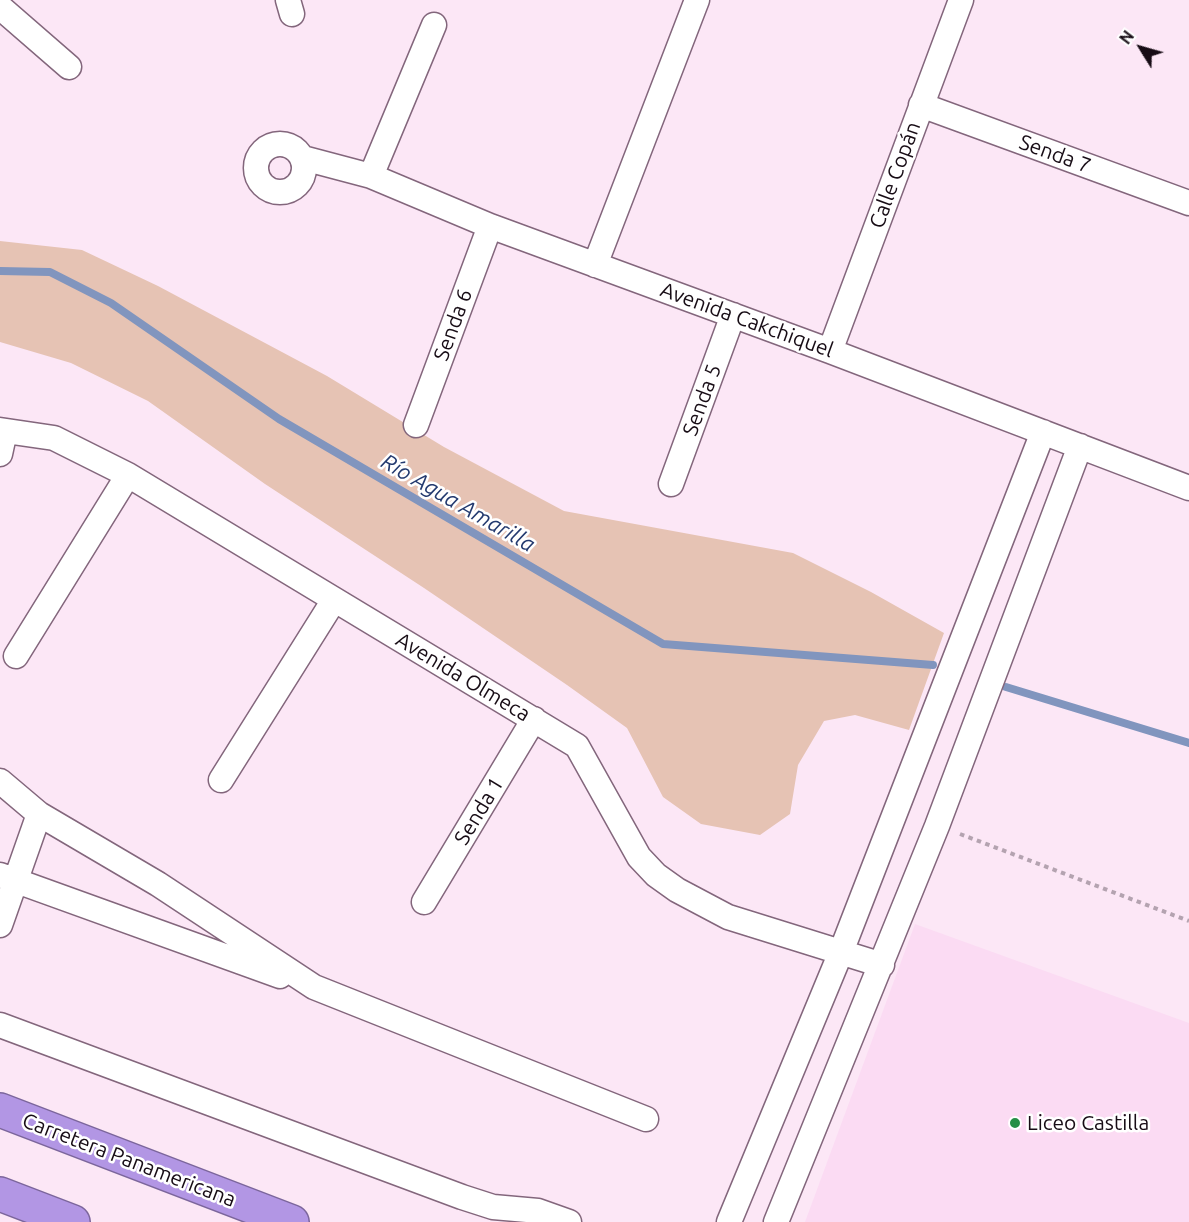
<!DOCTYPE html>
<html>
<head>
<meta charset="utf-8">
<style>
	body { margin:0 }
	#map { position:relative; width:1189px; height:1222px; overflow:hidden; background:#fce7f6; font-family:Ubuntu,sans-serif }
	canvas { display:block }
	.north { position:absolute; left:1111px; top:18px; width:60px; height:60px; -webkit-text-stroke:4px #fff; paint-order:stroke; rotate:307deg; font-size:16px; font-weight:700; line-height:24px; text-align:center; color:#170c15 }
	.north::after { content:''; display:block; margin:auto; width:21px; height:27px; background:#170c15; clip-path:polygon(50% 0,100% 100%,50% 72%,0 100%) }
</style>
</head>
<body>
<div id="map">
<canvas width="1189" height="1222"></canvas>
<div class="north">N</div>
</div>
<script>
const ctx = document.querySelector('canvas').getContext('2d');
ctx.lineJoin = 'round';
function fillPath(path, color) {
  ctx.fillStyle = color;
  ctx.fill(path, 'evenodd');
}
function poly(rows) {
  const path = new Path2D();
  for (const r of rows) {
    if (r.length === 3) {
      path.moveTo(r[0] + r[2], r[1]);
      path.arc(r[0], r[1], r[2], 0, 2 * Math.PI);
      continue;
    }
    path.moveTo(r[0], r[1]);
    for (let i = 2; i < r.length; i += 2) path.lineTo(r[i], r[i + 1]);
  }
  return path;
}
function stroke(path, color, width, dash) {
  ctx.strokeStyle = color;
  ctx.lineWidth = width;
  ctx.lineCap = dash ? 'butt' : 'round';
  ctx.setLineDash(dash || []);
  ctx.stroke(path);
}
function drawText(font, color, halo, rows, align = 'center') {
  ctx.font = font + ' Ubuntu,sans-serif';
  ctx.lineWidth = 5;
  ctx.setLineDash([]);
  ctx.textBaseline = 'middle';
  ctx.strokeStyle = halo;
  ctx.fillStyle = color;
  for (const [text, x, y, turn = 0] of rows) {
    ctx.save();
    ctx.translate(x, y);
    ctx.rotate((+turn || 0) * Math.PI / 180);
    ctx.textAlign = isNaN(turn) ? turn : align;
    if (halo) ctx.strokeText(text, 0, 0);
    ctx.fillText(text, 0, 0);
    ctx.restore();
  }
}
const built = poly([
	[915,924,1189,1023,1189,1222,805,1222]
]);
const green = poly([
	[0,241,82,250,158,286,327,376,444,447,564,511,793,553,871,592,944,633,909,730,855,715,824,721,798,765,790,814,760,835,701,824,663,797,627,728,567,685,424,588,265,484,148,401,71,363,0,342]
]);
const stream = poly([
	[0,271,50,272,111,303,279,419,663,644,933,665],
	[1006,687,1189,743]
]);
const path = poly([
	[960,834,1189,921]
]);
const street = poly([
	[288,0,292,14],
	[0,7,69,67],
	[921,105,1189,203],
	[280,168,24],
	[303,158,371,176,490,226,830,351,1189,488],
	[371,176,434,25],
	[595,265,697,0],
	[830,351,961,0],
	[416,425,490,226],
	[0,430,54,438,128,475,577,746,639,857,656,875,677,890,728,917,882,965],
	[0,454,5,431],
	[671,484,733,315],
	[16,656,128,475],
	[221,780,334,600],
	[0,781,39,814,158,884,314,987,646,1119],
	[0,875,280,976],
	[424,902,534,719],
	[0,925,39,814],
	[0,1025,462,1197,493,1207,538,1211,569,1222],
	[729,1222,841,952,1043,432],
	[776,1222,937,826,1080,446]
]);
const highway = poly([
	[0,1110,292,1222],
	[0,1194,73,1222]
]);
const markers = [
	[1015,1123,6,"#268f46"]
];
const streetNames = [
	["Senda 7",1055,154,20],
	["Calle Copán",895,175,-70],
	["Avenida Cakchiquel",747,320,20],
	["Senda 6",453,325,-70],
	["Senda 5",702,400,-70],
	["Avenida Olmeca",463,677,31],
	["Senda 1",479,811,-59],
	["Carretera Panamericana",129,1160,21]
];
const poiNames = [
	["Liceo Castilla",1027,1123]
];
const waterNames = [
	["Río Agua Amarilla",458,503,30]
];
fillPath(built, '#fbdbf3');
fillPath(green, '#e6c3b4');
stroke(stream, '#8195be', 8);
stroke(street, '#83667c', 27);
stroke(highway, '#7c669c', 36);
stroke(path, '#b4a3b0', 4, [4.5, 4.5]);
stroke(street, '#fff', 24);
stroke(highway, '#b296e4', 33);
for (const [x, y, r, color] of markers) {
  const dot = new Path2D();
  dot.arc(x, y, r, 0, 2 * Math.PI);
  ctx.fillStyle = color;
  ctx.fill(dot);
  stroke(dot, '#fff', 2);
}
drawText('21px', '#170c15', '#fff', streetNames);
drawText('21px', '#170c15', '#fff', poiNames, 'left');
drawText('italic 22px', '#243a6f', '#fff', waterNames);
</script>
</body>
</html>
